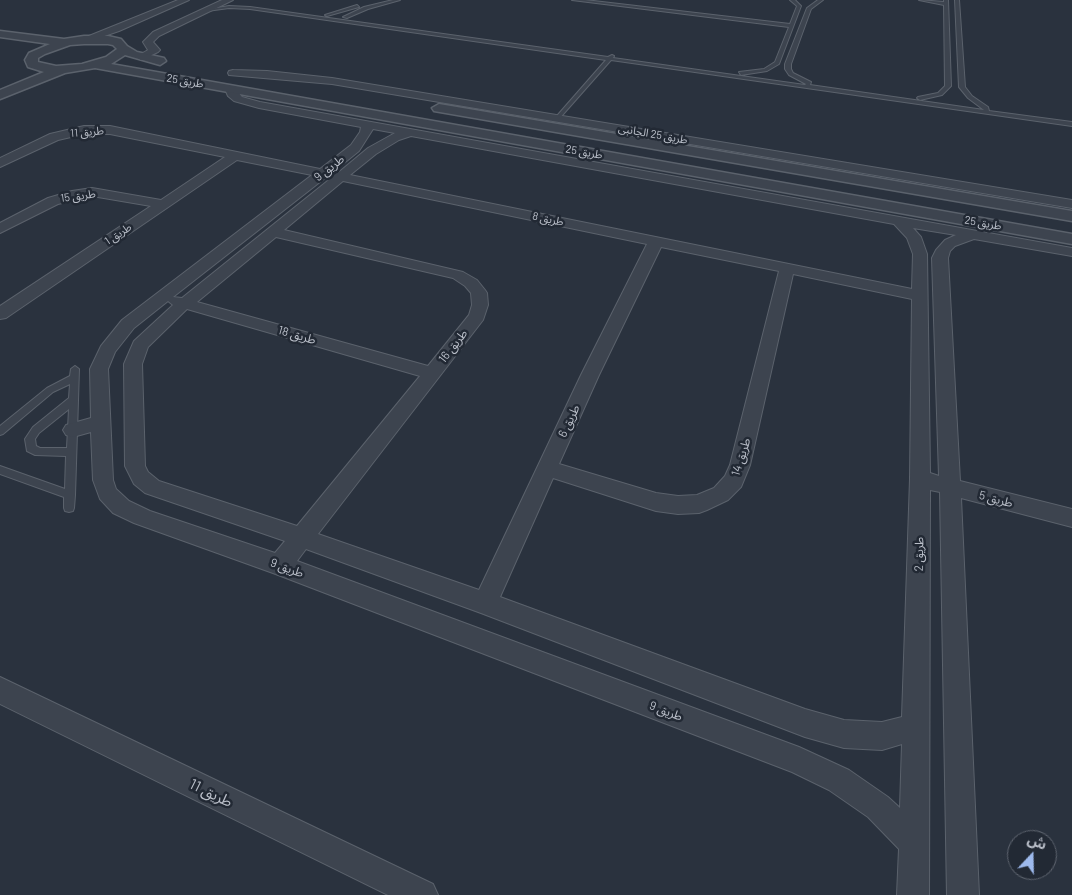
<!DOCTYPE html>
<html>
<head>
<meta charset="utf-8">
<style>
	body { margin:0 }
	#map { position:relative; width:1072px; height:895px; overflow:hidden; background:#2a323e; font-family:Barlow,"Noto Sans Arabic",sans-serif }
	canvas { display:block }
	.north { position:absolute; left:1007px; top:830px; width:50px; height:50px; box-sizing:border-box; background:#222934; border:1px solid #5f6570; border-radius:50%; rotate:21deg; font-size:14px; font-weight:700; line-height:20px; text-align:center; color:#babfc9 }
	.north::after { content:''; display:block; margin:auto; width:18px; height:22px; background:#9db9ec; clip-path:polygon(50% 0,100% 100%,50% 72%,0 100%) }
</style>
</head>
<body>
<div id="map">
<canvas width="1072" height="895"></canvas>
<div class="north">ش</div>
</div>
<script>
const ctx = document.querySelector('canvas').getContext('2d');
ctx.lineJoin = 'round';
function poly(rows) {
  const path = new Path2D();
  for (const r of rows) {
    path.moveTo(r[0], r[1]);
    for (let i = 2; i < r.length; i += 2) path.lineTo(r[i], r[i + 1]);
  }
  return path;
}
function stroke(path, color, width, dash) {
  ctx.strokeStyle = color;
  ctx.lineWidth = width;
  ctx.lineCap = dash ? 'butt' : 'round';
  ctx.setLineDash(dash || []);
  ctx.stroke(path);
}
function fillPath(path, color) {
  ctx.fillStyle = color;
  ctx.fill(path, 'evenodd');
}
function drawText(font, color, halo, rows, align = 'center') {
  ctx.font = font + ' Barlow,"Noto Sans Arabic",sans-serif';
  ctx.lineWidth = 5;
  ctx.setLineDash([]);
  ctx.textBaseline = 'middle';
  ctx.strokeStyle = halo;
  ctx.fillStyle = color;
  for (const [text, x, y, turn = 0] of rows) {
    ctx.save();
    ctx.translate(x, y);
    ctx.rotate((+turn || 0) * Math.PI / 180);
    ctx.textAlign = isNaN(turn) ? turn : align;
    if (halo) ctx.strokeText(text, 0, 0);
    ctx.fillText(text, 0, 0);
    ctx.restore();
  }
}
const service = poly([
	[393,0,400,0,368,9,347,18,343,17,364,7,393,0],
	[572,0,585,0,790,24,797,6,790,0,795,0,801,6,779,64,767,71,741,75,739,72,764,69,775,62,789,27,572,0],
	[818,0,823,0,811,9,791,64,791,69,793,73,811,82,810,85,984,110,968,98,959,87,955,0,959,0,965,87,972,96,988,107,989,111,1072,122,1072,126,611,60,558,120,555,118,556,117,606,60,250,9,229,8,207,11,205,10,229,6,250,7,608,57,612,55,614,56,613,58,805,85,806,84,789,75,785,69,785,64,807,8,818,0],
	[919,0,944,2,944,0,948,0,951,86,942,95,920,100,917,98,918,97,938,93,945,86,944,5,919,0],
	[357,5,359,7,327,16,325,15,357,5],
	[75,366,79,369,75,495,74,508,73,511,69,512,65,511,64,508,64,497,0,474,0,466,65,489,66,456,35,455,27,451,25,439,33,427,69,398,70,384,53,392,3,434,0,435,0,426,47,388,70,376,71,369,75,366],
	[69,409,67,448,40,448,36,446,35,439,39,433,69,409]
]);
const minor = poly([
	[178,0,189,0,119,31,84,43,79,40,178,0],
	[222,0,233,0,159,36,153,42,160,50,158,52,141,60,136,57,148,50,143,42,153,32,222,0],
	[233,70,267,71,332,78,1072,200,1072,208,332,84,229,75,228,73,229,71,233,70],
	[230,86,234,87,242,97,260,102,1072,248,1072,256,974,239,955,246,950,251,948,258,960,481,1072,509,1072,527,961,498,979,895,947,895,940,492,930,490,929,895,897,895,899,849,868,817,829,790,792,772,273,573,134,523,113,513,100,499,93,480,91,432,73,437,66,435,63,430,66,425,91,418,90,369,101,346,122,320,312,175,237,160,6,318,0,319,0,306,151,206,92,196,58,204,0,233,0,223,48,198,72,191,92,188,161,200,225,157,110,134,84,134,58,140,0,167,0,158,50,134,84,126,110,126,320,169,351,145,360,132,361,127,259,108,234,101,228,96,225,89,230,86],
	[373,129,395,133,368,148,338,173,333,172,359,151,373,129],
	[411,136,894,224,907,238,913,254,912,289,350,175,376,154,399,140,411,136],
	[325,178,330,179,182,298,173,297,325,178],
	[343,181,647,244,581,375,479,590,318,534,483,320,488,305,487,293,485,290,477,280,463,272,284,230,343,181],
	[913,228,956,235,945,240,936,250,932,258,939,476,930,473,927,254,921,237,913,228],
	[276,237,453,278,465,286,471,293,472,305,469,315,428,366,197,302,276,237],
	[661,247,779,271,730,465,725,476,714,488,697,495,678,496,656,493,559,464,599,375,661,247],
	[793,274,912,299,910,479,902,717,882,722,844,720,805,709,500,597,553,478,656,511,678,514,699,513,707,510,728,500,741,487,750,465,793,274],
	[168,301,173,305,134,341,124,364,125,466,134,484,145,493,285,541,275,553,150,511,129,501,116,489,113,480,108,369,115,352,134,328,168,301],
	[187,309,420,376,297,526,159,481,148,472,145,466,142,364,148,347,187,309],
	[306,549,481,613,805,737,844,748,882,750,902,744,900,808,888,797,849,770,799,747,297,561,306,549],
	[0,677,433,884,438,895,388,895,0,704,0,677]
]);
const tertiary = poly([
	[0,31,64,39,84,36,108,36,121,39,127,46,137,52,164,58,166,61,160,65,125,55,111,64,1072,234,1072,244,95,68,65,73,0,99,0,90,44,72,28,67,25,60,29,53,50,44,0,37,0,31],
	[84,44,108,44,113,45,117,49,106,57,82,64,56,66,38,62,38,58,45,54,70,45,84,44],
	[439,104,1072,211,1072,221,434,111,432,108,439,104]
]);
const farStreetnames = [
	["طريق 25",185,81,10],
	["طريق 11",87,132,-5],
	["طريق 25 الجانبى",653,134,10],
	["طريق 25",584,152,10],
	["طريق 15",78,196,-8],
	["طريق 8",548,219,12],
	["طريق 25",983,223,10],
	["طريق 1",118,234,-34]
];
const streetNames = [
	["طريق 9",329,168,-38],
	["طريق 18",297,335,16],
	["طريق 16",453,346,-52],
	["طريق 6",569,421,-65],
	["طريق 14",741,457,-73],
	["طريق 5",996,499,15],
	["طريق 2",919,554,-89],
	["طريق 9",287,568,20],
	["طريق 9",666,711,21]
];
const nearStreetnames = [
	["طريق 11",211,793,26]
];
stroke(service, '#5b626c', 2);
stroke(minor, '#5b626c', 2);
stroke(tertiary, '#5b626c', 3);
fillPath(service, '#3d444f');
fillPath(minor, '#3d444f');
fillPath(tertiary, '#3d444f');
drawText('11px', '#babfc9', '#222934', farStreetnames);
drawText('12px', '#babfc9', '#222934', streetNames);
drawText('15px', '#babfc9', '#222934', nearStreetnames);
</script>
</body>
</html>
